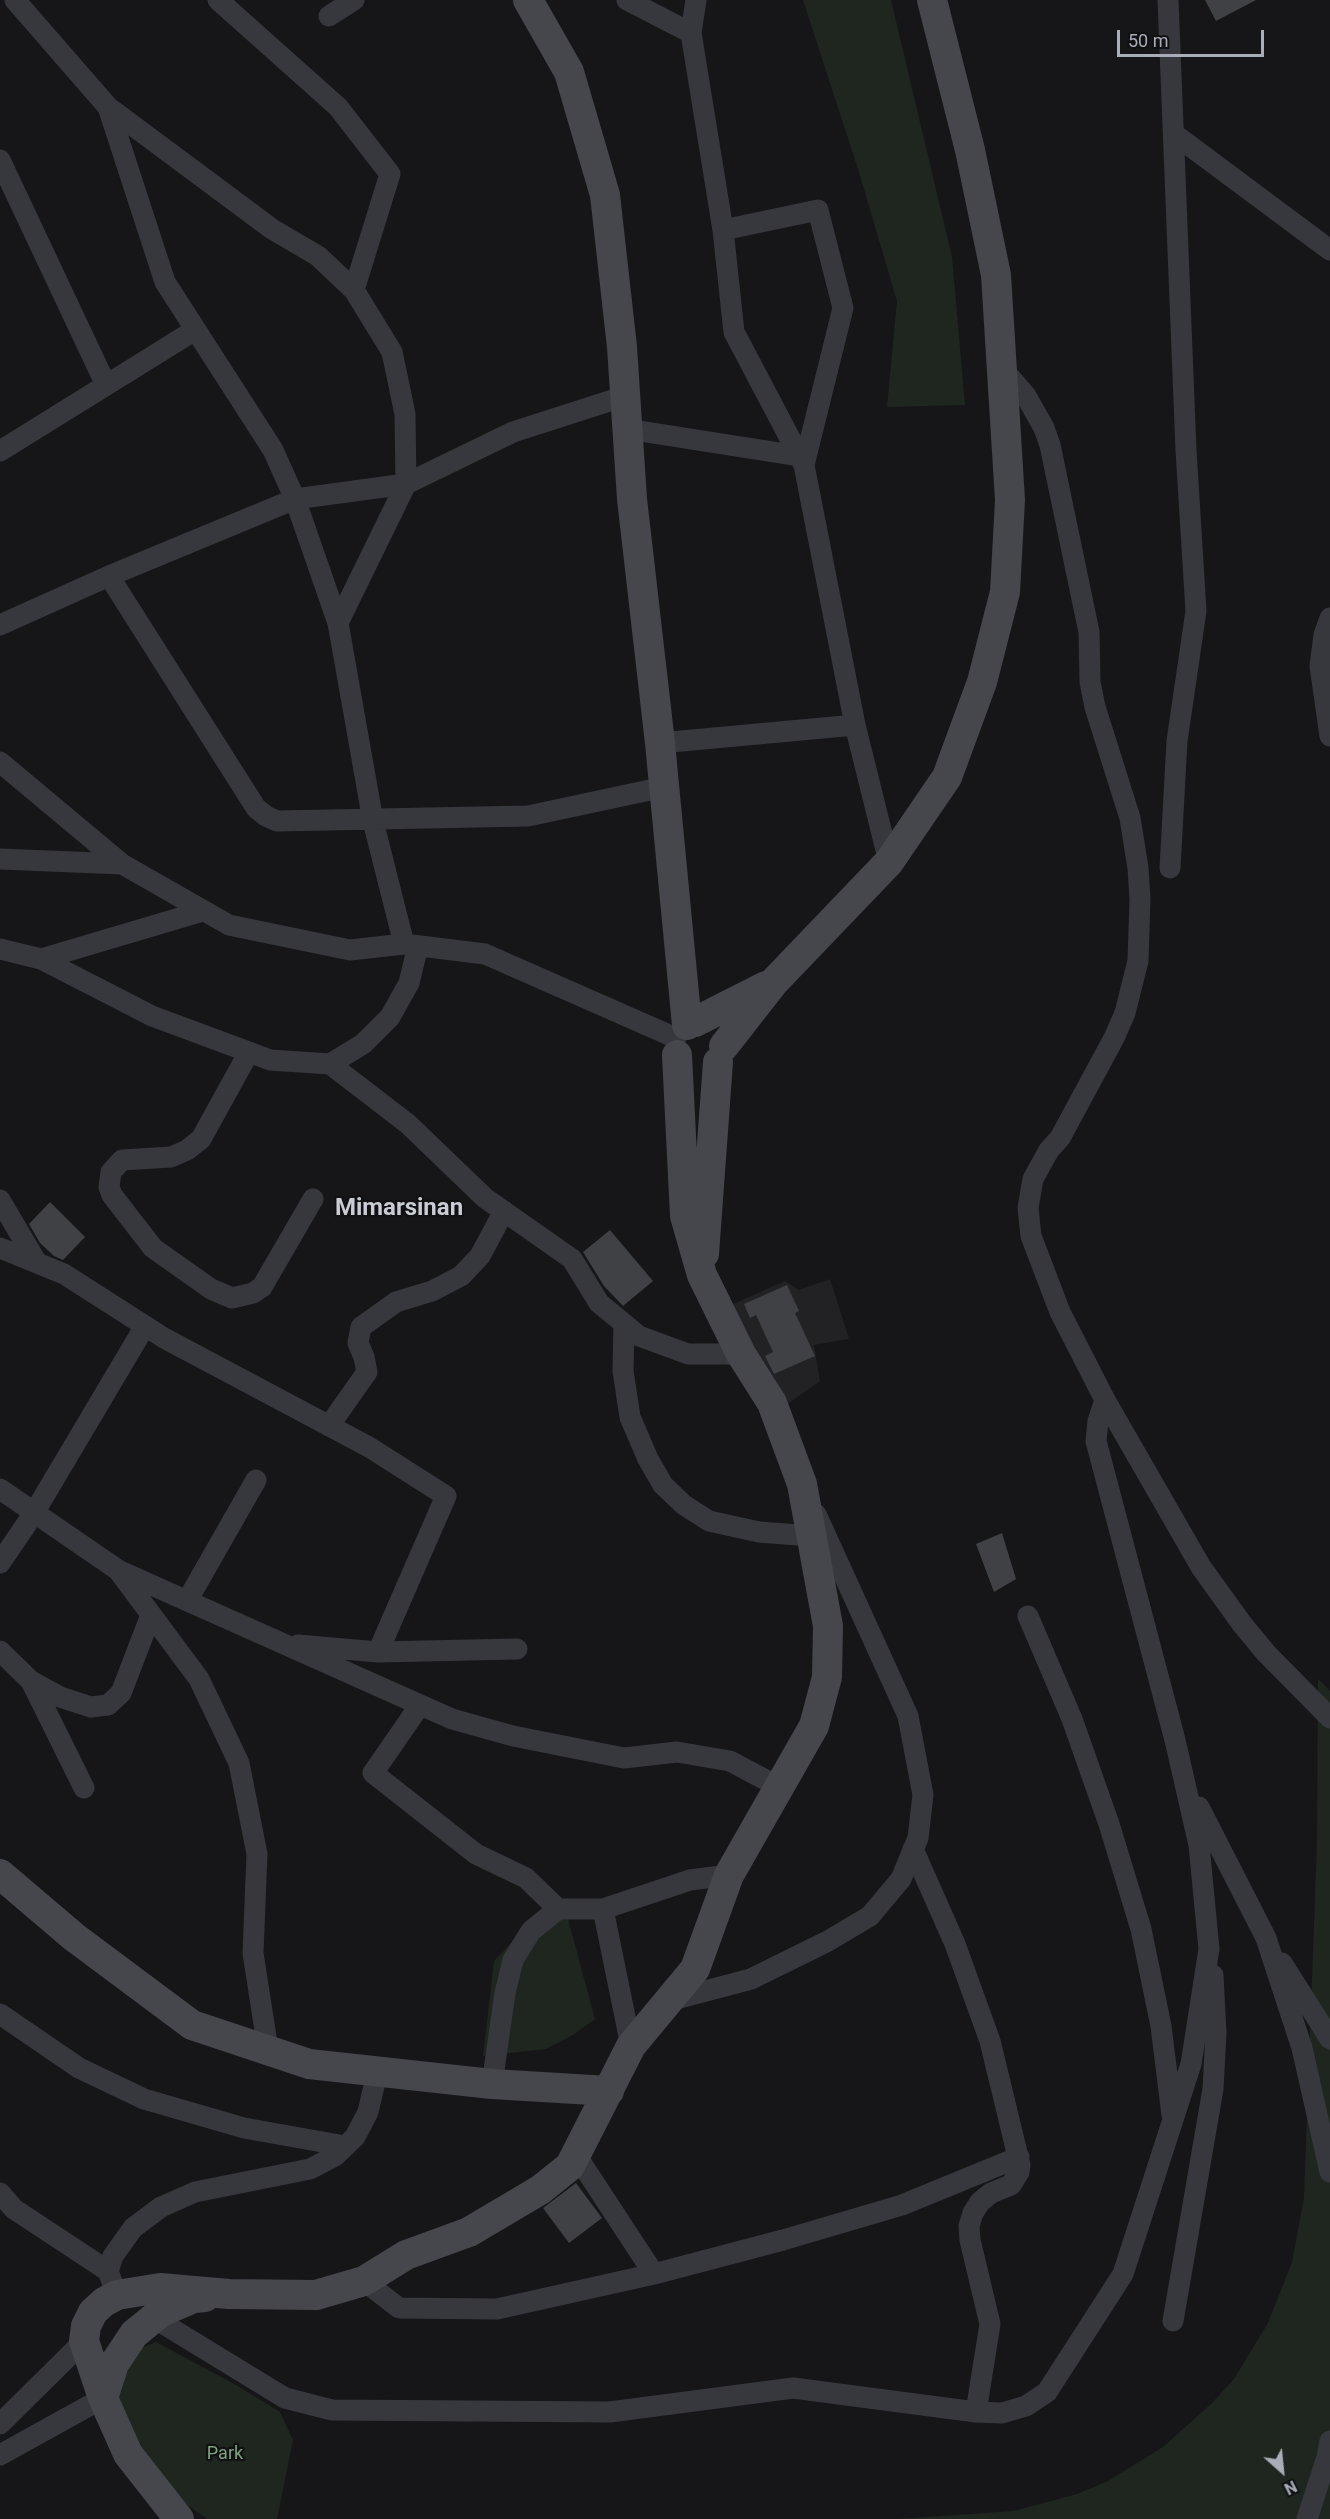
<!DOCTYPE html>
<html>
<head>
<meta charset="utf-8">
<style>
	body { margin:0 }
	#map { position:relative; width:1330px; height:2519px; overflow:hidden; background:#161618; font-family:Roboto,sans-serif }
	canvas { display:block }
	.north { position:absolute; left:1252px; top:2441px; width:60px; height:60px; -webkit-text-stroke:4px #111113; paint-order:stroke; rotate:153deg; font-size:16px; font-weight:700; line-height:24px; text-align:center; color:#a8adb8 }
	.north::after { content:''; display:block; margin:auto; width:21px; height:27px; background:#a8adb8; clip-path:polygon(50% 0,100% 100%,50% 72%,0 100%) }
	.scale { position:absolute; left:1117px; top:30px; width:147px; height:27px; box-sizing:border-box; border:3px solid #a8adb8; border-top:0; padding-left:8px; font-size:18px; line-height:21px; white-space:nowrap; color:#a8adb8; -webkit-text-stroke:4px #111113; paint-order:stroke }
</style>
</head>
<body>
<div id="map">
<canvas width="1330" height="2519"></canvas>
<div class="north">N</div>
<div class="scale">50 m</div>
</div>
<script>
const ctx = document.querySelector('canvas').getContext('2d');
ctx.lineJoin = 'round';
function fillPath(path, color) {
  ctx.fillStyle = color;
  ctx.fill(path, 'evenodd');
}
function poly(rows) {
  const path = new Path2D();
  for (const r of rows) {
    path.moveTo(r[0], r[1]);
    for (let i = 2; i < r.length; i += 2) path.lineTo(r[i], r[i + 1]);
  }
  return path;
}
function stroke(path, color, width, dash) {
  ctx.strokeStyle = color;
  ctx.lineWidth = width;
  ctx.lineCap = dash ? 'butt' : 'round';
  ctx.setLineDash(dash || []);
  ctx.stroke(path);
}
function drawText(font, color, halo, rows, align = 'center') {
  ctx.font = font + ' Roboto,sans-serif';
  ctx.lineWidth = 4.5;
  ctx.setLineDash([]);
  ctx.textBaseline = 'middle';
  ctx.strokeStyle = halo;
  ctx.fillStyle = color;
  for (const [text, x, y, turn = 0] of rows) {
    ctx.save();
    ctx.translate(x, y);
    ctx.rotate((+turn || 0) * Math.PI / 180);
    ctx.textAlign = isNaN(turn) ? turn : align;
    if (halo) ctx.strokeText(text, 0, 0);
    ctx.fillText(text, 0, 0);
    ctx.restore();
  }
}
const built = poly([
	[830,1279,849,1339,814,1345,820,1381,782,1408,731,1305,785,1281,799,1290]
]);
const green = poly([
	[803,0,891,0,952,257,965,405,887,407,897,301,858,169],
	[1318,1679,1330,1691,1330,2519,898,2519,1014,2511,1077,2494,1108,2481,1163,2447,1212,2403,1234,2379,1268,2323,1292,2262,1304,2198,1317,1842],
	[565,1908,595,2019,573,2035,546,2049,483,2056,494,1961,516,1938],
	[156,2342,236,2385,280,2412,293,2440,277,2519,207,2519,186,2504,143,2455,118,2416,118,2358]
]);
const building = poly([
	[1205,0,1256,0,1216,21],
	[50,1202,85,1237,63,1260,54,1256,40,1243,29,1224],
	[610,1230,653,1281,623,1306,604,1286,583,1252],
	[787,1285,799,1311,795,1313,815,1356,774,1374,765,1356,773,1352,756,1315,750,1318,744,1304],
	[1002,1533,1016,1579,994,1592,976,1544],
	[576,2183,602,2218,569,2243,543,2208]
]);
const street = poly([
	[15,0,108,107,165,282,273,450,295,499,338,623,373,821,404,944],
	[218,0,338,107,390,174,354,290],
	[627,0,691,33,723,230,734,332,804,465],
	[1168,0,1186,450,1196,611,1177,741,1170,868],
	[329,16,354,0],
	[691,33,696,0],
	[108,107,272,229,318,256,354,290,392,352,405,414,406,484,338,623],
	[1174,134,1330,250],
	[0,160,106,385],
	[723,230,818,210,843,308,804,465,855,725,889,862],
	[1000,366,1026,396,1044,428,1050,445,1089,632,1090,682,1095,707,1130,818,1138,868,1140,899,1138,961,1125,1013,1114,1038,1060,1138,1049,1150,1033,1179,1028,1208,1031,1236,1060,1312,1105,1400,1201,1567,1242,1624,1266,1653,1330,1718],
	[627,429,799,456],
	[0,451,195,330],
	[109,576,256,808,266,816,277,821,528,816,664,787],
	[1330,618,1324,635,1320,666,1330,736],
	[0,625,109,576,295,499,406,484,513,432,625,396],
	[660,743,855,725],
	[0,762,122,864,229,925,350,950,404,944,485,954,676,1038],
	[0,859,122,864],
	[0,949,41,959,203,911],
	[41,959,152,1016,249,1052,270,1060,330,1064,363,1044,390,1017,409,983,418,946],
	[249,1052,201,1139,187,1150,171,1157,122,1160,111,1172,109,1187,112,1195,153,1248,211,1289,232,1298,253,1293,262,1287,313,1199],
	[330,1064,408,1124,485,1198,572,1259,599,1303,639,1336,688,1354,741,1354],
	[0,1200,37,1263],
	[0,1248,64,1274,164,1338,369,1447,446,1496,378,1652],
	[624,1324,623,1371,630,1417,648,1459,663,1485,684,1505,709,1521,759,1532,811,1536],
	[329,1426,367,1372,364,1357,358,1343,361,1327,396,1302,432,1291,461,1276,480,1256,504,1211],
	[0,1489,118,1570,199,1679,239,1763,257,1854,253,1953,268,2050],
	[0,1563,34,1513,145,1326],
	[118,1570,452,1719,513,1736,624,1758,677,1752,730,1761,779,1787],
	[187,1601,256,1480],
	[1028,1616,1072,1719,1109,1824,1141,1929,1161,2026,1172,2115],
	[298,1645,378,1652,517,1649],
	[0,1651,31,1681,84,1788],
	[31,1681,60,1697,91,1707,108,1705,121,1693,151,1615],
	[420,1705,373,1773,476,1854,526,1878,558,1909,603,1909,690,1880,729,1875],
	[1199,1807,1266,1938,1302,2048,1330,2172],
	[913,1849,955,1944,990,2041,1020,2165,1019,2172,1011,2185,991,2193,980,2202,973,2213,969,2226,970,2240,990,2324,976,2412],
	[603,1909,631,2046],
	[1282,1963,1330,2039],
	[668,2001,751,1979,828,1941,870,1916,901,1879,918,1838,923,1795,908,1716,816,1514],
	[0,2014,79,2068,144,2099,244,2128,345,2146],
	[492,2084,505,1993,513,1960,531,1931,558,1909],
	[576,2155,654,2274],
	[0,2193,14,2209,108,2271],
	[364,2281,399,2308,497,2309,654,2274,783,2240,902,2205,1019,2157],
	[117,2295,108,2271,113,2256,133,2228,161,2207,195,2192,310,2169,335,2156,355,2137,368,2112,377,2073],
	[154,2318,285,2398,332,2410,610,2412,793,2388,976,2412,1002,2413,1026,2406,1047,2392,1123,2274,1191,2064,1209,1949,1199,1845,1175,1740,1096,1441,1098,1421,1105,1400],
	[1173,2321,1213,2089,1216,2033,1213,1975],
	[0,2424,84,2341],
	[0,2455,103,2398],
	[1307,2519,1327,2457,1330,2441]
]);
const secondary = poly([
	[528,0,569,72,605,195,622,347,632,499,660,743,687,1025],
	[695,1022,766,986],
	[724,1046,774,982,889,862,947,777,982,682,1005,592,1010,500,996,275,970,150,932,0],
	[704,1254,718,1062],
	[0,1874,74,1937,192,2025,309,2064,492,2084,609,2091],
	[103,2398,114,2364,134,2334,161,2312,194,2298,205,2297],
	[179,2519,128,2454,103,2398,84,2341,86,2326,93,2312,104,2302,117,2295,160,2288,229,2294,316,2295,364,2281,406,2255,469,2232,540,2190,570,2166,631,2046,695,1969,729,1875,814,1726,827,1677,828,1626,802,1484,772,1403,741,1354,702,1275,685,1216,677,1055]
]);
const parkNames = [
	["Park",225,2454]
];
const districtNames = [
	["Mimarsinan",399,1209]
];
fillPath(built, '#222225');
fillPath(green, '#1e261f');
fillPath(building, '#404145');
stroke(street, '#37383d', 21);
stroke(secondary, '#45474d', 30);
drawText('18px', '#7fa381', '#111113', parkNames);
drawText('bold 24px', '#c9ccd4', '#111113', districtNames);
</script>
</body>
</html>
